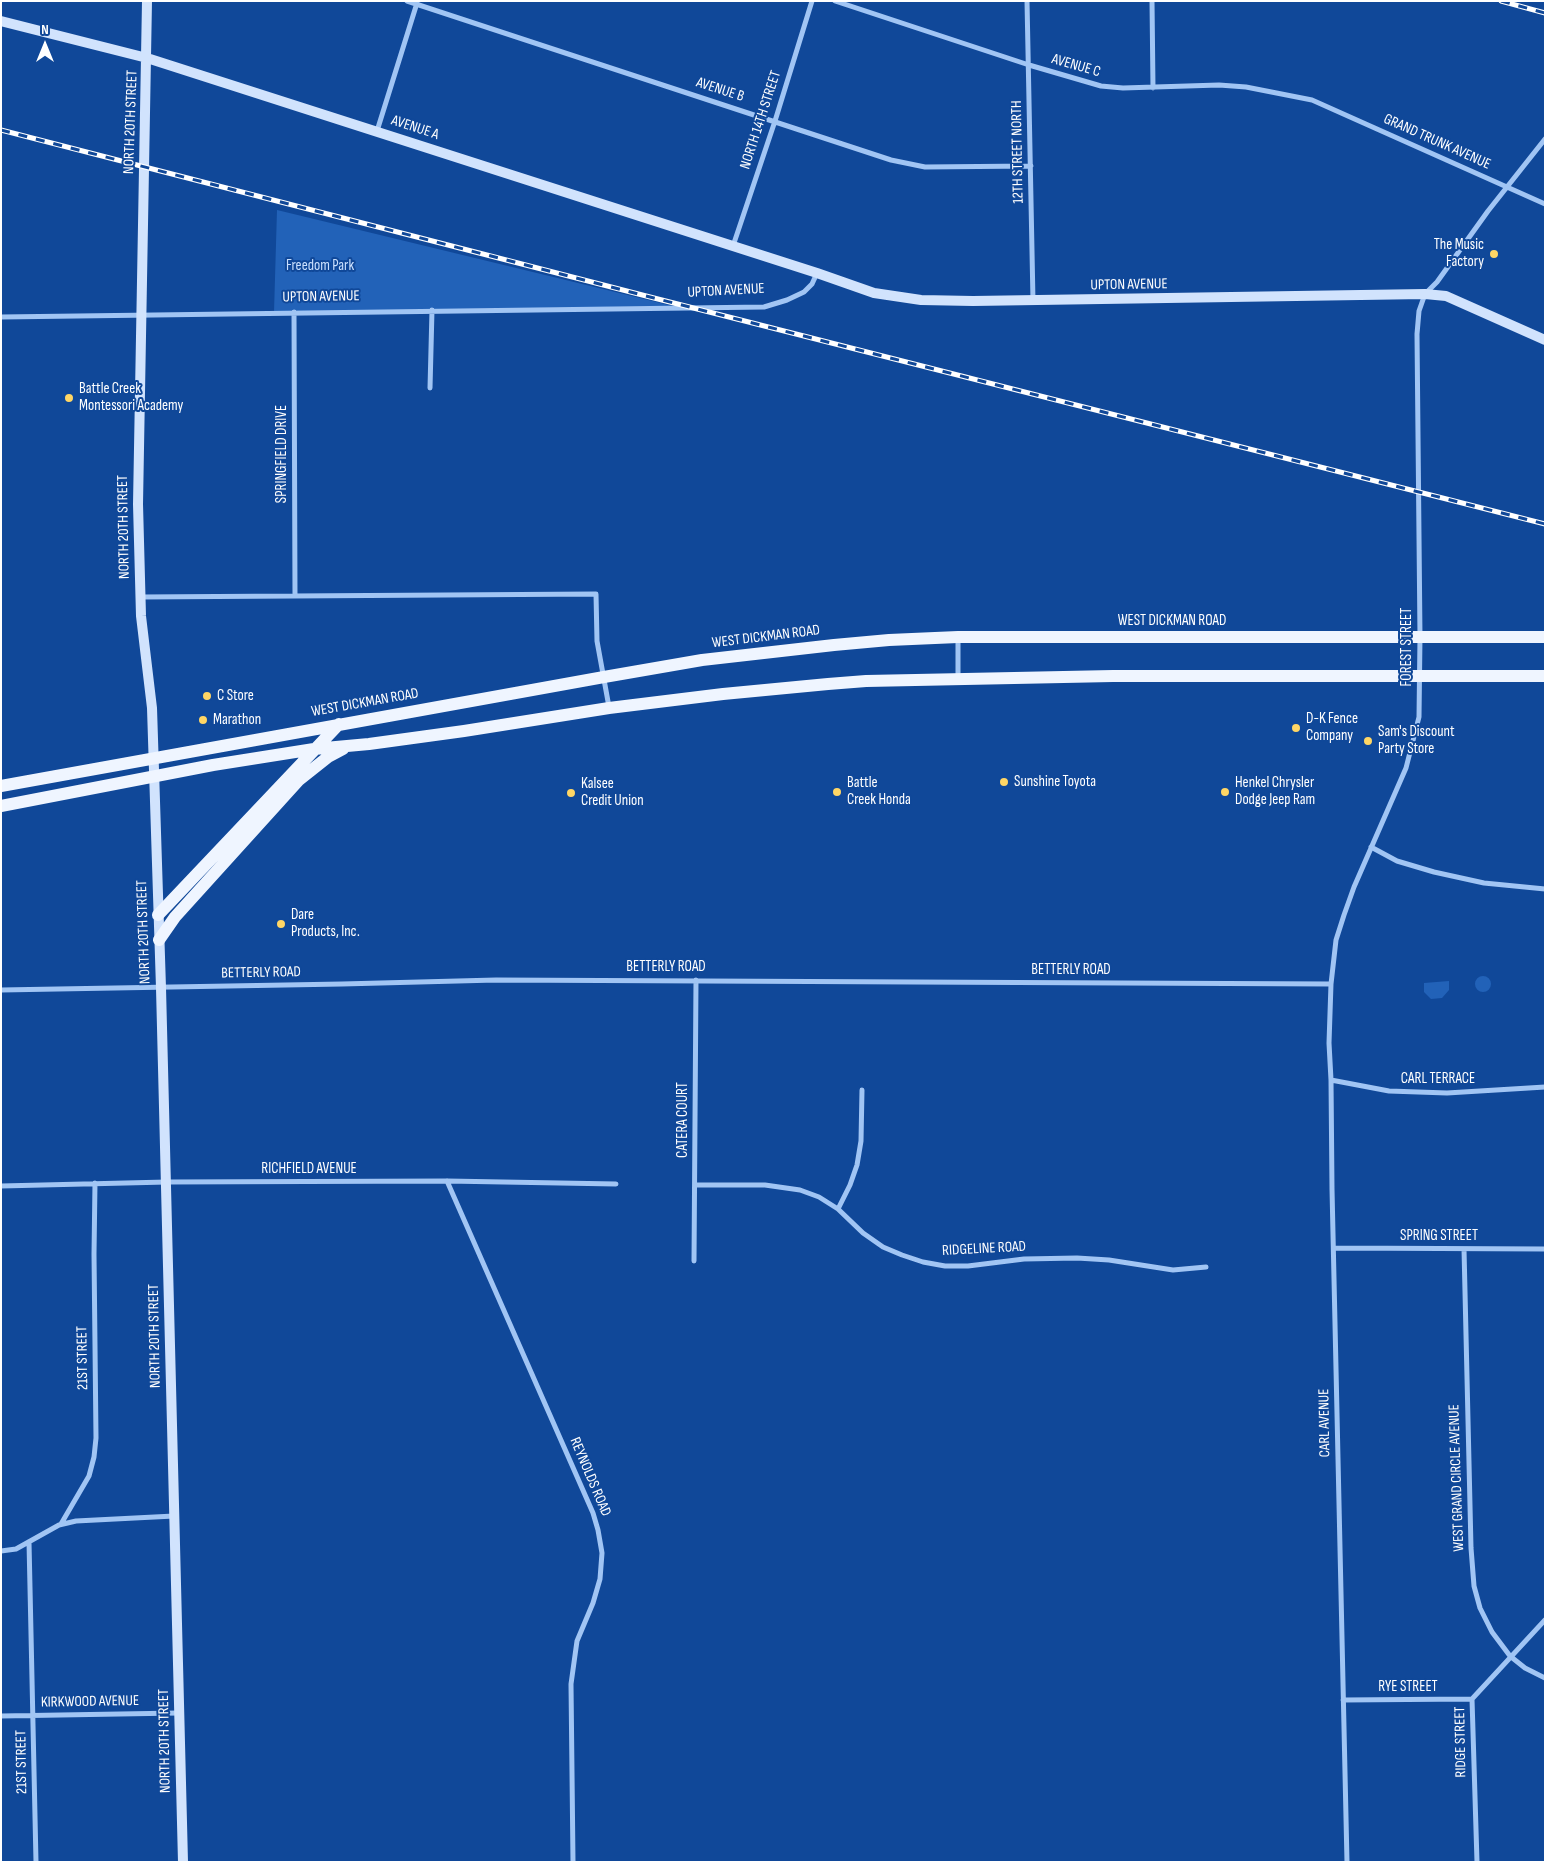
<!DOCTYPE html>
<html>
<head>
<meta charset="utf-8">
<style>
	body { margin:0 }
	#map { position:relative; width:1546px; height:1863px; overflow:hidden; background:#104899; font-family:"Sofia Sans Condensed",sans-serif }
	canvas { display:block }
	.frame { position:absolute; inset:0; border:2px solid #fff; pointer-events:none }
	.north { position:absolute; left:20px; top:20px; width:50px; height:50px; -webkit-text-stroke:4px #104899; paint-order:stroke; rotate:0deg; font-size:14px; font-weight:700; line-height:20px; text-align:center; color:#fff }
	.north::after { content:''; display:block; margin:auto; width:18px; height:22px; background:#fff; clip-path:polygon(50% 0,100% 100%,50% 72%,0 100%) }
</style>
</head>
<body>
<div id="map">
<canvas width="1546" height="1863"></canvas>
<div class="frame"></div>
<div class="north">N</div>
</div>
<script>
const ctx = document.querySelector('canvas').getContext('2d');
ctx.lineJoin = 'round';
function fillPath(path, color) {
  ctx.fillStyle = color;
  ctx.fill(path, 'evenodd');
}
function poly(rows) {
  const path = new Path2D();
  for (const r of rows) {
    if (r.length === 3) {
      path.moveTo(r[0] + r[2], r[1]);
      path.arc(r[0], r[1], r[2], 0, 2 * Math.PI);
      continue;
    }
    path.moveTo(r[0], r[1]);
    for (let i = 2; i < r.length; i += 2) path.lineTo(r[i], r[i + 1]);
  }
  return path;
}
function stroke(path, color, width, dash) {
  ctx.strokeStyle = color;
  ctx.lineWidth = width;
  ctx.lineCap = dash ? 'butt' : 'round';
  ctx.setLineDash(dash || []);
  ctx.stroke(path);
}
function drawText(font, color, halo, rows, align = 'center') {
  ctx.font = font + ' "Sofia Sans Condensed",sans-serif';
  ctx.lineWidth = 4;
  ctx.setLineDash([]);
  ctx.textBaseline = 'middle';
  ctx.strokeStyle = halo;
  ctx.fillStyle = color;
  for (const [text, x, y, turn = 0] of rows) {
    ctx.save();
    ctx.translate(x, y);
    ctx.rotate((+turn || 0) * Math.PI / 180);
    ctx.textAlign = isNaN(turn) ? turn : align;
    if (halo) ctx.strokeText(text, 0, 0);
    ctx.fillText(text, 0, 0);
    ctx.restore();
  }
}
const green = poly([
	[277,210,673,306,274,312],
	[1483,984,8],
	[1449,981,1449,990,1442,998,1431,999,1424,992,1424,983]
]);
const street = poly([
	[407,1,891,160,925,167,1031,166],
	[835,1,1029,65,1101,86,1123,88,1219,85,1246,87,1312,100,1545,204],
	[1027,1,1033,301],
	[1152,1,1153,88],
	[377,131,417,3],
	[733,246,775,121,812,1],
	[294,312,295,596],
	[1,317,764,307,787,300,804,292,812,284,817,273],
	[430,388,432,310],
	[141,597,596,594,597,641,609,707],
	[958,678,958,637],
	[1371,847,1397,861,1434,872,1484,883,1545,889],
	[1,990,342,984,496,980,1331,984],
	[1331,1080,1389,1091,1447,1093,1545,1087],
	[447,1181,593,1513,598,1530,602,1553,600,1579,593,1603,577,1641,571,1684,573,1862],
	[695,1185,765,1185,800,1190,819,1197,838,1209,863,1233,883,1247,902,1255,923,1262,945,1266,968,1266,1024,1259,1077,1258,1109,1260,1173,1270,1206,1267],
	[1,1186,167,1182,447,1181,616,1184],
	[838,1209,850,1185,857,1165,861,1141,862,1090],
	[1334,1248,1545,1249],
	[1464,1249,1471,1548,1474,1586,1480,1608,1492,1632,1510,1656,1525,1668,1545,1678],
	[694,1261,696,980],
	[61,1524,89,1476,94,1457,96,1438,94,1254,95,1183],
	[29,1542,36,1862],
	[1,1551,16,1549,59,1525,76,1521,174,1516],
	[1343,1700,1472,1699],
	[1,1716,179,1713],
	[1347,1862,1332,1189,1331,1080,1329,1043,1331,984,1336,940,1344,915,1354,887,1406,768,1419,717,1420,637,1417,334,1419,311,1425,294,1437,282,1488,211,1545,139],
	[1477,1862,1472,1699,1545,1620]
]);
const secondary = poly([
	[147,1,138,504,141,616,152,708,161,988,183,1862],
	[1,21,147,58,817,273,874,293,921,300,973,301,1425,294,1446,296,1545,340]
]);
const primary = poly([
	[1,786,604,677,702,660,834,645,889,640,958,637,1545,637],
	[1,806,213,765,314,749,369,744,464,731,609,708,723,694,828,684,866,681,1113,676,1545,676],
	[158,915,339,724],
	[159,940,175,917,299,780,328,757,343,749]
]);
const rail = poly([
	[1501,1,1545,13],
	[1,130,654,298,1545,524]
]);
const markers = [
	[1494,254,5,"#ffd665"],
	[69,398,5,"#ffd665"],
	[207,696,5,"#ffd665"],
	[203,720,5,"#ffd665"],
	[1296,728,5,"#ffd665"],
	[1368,741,5,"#ffd665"],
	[1004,782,5,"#ffd665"],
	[837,792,5,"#ffd665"],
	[1225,792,5,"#ffd665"],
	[571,793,5,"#ffd665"],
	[281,924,5,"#ffd665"]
];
const streetNames = [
	["AVENUE C",1076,66,16],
	["AVENUE B",720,90,18],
	["NORTH 14TH STREET",761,120,-72],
	["NORTH 20TH STREET",131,122,-88],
	["AVENUE A",415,128,18],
	["GRAND TRUNK AVENUE",1437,142,24],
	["12TH STREET NORTH",1018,152,-91],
	["UPTON AVENUE",1129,285,-1],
	["UPTON AVENUE",726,291,-3],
	["UPTON AVENUE",321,297,-1],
	["SPRINGFIELD DRIVE",282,454,-90],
	["NORTH 20TH STREET",124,527,-91],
	["WEST DICKMAN ROAD",1172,621],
	["WEST DICKMAN ROAD",766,637,-7],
	["FOREST STREET",1407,647,-90],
	["WEST DICKMAN ROAD",365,703,-10],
	["NORTH 20TH STREET",144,932,-92],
	["BETTERLY ROAD",666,967],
	["BETTERLY ROAD",1071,970],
	["BETTERLY ROAD",261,973,-1],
	["CARL TERRACE",1438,1079],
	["CATERA COURT",683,1120,-90],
	["RICHFIELD AVENUE",309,1169],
	["SPRING STREET",1439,1236],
	["RIDGELINE ROAD",984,1249,-3],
	["NORTH 20TH STREET",155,1336,-91],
	["21ST STREET",83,1358,-91],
	["CARL AVENUE",1325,1423,-91],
	["REYNOLDS ROAD",590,1477,67],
	["WEST GRAND CIRCLE AVENUE",1457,1478,-92],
	["RYE STREET",1408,1687],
	["KIRKWOOD AVENUE",90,1702,-1],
	["NORTH 20TH STREET",165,1741,-91],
	["RIDGE STREET",1461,1742,-91],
	["21ST STREET",22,1762,-91]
];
const poiNames = [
	["The Music",1484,245,"right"],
	["Factory",1484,262,"right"],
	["Battle Creek",79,389],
	["Montessori Academy",79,406],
	["C Store",217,696],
	["D-K Fence",1306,719],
	["Company",1306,736],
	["Marathon",213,720],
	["Sam's Discount",1378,732],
	["Party Store",1378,749],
	["Sunshine Toyota",1014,782],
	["Battle",847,783],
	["Creek Honda",847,800],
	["Henkel Chrysler",1235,783],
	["Dodge Jeep Ram",1235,800],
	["Kalsee",581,784],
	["Credit Union",581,801],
	["Dare",291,915],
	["Products, Inc.",291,932]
];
const parkNames = [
	["Freedom Park",320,266]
];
fillPath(green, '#2262b8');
stroke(street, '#a1c5f4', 5);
stroke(secondary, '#d1e3fd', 10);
stroke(primary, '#eff5ff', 12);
stroke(rail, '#fff', 5);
stroke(rail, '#104899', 3, [9]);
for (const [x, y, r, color] of markers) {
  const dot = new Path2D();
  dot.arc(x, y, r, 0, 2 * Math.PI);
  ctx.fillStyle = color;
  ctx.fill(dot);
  stroke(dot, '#104899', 2);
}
drawText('15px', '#fff', '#104899', streetNames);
drawText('15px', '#fff', '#104899', poiNames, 'left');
drawText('15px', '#cae0fe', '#104899', parkNames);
</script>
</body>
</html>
